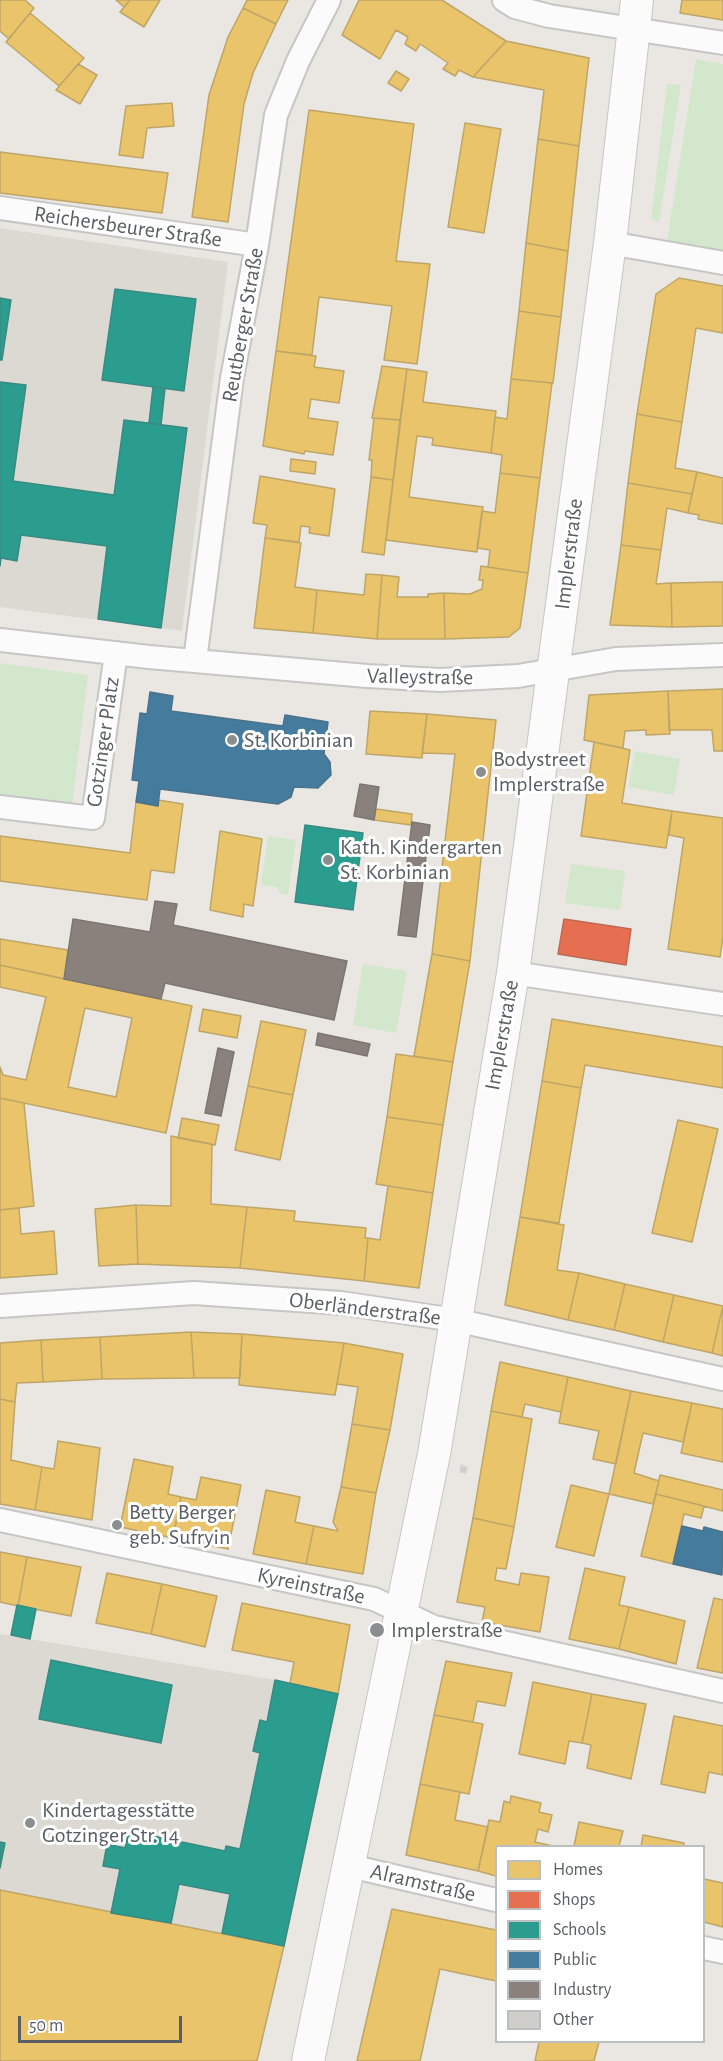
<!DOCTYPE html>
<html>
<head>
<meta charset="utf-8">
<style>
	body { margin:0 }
	#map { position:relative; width:723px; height:2061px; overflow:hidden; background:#eae7e2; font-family:"Alegreya Sans",sans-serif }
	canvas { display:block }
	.legend { position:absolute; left:495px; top:1845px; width:210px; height:198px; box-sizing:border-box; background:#fff; border:2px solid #bcbfc0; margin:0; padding:8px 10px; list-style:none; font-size:18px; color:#585e62 }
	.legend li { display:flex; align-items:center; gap:12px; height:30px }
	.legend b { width:30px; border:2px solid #bcbfc0 }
	.scale { position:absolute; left:18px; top:2016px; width:164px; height:27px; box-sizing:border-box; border:3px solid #585e62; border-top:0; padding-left:8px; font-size:18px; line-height:21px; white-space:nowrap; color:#585e62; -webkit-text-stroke:4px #fff; paint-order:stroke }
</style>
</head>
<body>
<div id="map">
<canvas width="723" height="2061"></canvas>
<ul class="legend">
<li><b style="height:16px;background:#e9c46a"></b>Homes</li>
<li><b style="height:16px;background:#e76f51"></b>Shops</li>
<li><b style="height:16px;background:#2a9d8f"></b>Schools</li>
<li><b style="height:16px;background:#457b9d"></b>Public</li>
<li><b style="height:16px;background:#8a817c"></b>Industry</li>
<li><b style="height:16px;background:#d0cecb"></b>Other</li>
</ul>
<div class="scale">50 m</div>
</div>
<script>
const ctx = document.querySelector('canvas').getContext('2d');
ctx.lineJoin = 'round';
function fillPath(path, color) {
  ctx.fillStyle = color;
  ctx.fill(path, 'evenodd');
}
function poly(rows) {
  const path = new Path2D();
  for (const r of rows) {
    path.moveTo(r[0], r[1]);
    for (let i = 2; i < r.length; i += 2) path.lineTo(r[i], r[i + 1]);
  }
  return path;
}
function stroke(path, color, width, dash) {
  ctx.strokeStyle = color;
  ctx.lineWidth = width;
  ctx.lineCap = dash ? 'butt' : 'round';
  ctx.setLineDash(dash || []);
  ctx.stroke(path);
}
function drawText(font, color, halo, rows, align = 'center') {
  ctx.font = font + ' "Alegreya Sans",sans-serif';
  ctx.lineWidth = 6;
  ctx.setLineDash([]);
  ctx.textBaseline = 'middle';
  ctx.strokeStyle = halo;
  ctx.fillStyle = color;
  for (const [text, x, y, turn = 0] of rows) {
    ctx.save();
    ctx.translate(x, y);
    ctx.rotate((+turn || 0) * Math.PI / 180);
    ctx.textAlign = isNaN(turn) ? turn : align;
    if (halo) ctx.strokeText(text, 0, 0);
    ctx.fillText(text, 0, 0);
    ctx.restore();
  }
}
const education = poly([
	[0,228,228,262,182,631,0,607],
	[0,1634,275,1680,338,1694,284,1946,0,1890]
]);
const green = poly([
	[696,59,723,64,723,251,667,241],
	[667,84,681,85,659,222,651,220],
	[0,663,88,675,72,805,0,794],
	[635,751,680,759,674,795,628,787],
	[268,836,296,840,288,895,279,893,278,887,261,885],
	[571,864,625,871,620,910,565,903],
	[363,964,407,971,396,1033,353,1025]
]);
const homes = poly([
	[0,0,25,0,34,8,9,39,0,31,0,0],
	[116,0,130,0,124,7,116,0],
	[130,0,160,0,144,27,120,12,130,0],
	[247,0,288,0,276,24,243,8,247,0],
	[359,0,442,0,506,41,473,77,459,70,455,76,443,69,448,63,420,44,416,51,405,44,408,37,396,30,380,59,342,35,359,0],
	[682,0,723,0,723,20,680,13,682,0],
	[243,8,276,24,253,73,244,104,228,222,192,217,209,95,228,37,243,8],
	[30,13,84,58,59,86,6,42,30,13],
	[506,41,589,58,579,146,538,139,544,90,473,77,506,41],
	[78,64,97,75,80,104,56,90,78,64],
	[396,71,409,79,401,91,388,83,396,71],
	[172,103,174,126,147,128,143,158,119,155,126,106,172,103],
	[309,110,414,124,396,261,430,264,417,364,384,360,392,306,319,297,312,355,276,351,309,110],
	[465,123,501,129,484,233,448,227,465,123],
	[538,139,579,146,568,251,526,243,538,139],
	[0,152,168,173,162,213,0,193,0,152],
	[526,243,568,251,561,317,519,311,526,243],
	[679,278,723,286,723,333,696,328,682,422,637,414,656,294,679,278],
	[519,311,561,317,553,383,511,379,519,311],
	[276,351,316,356,314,367,344,371,339,403,311,399,308,418,338,422,333,455,305,451,304,454,263,446,276,351],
	[382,366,407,369,400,420,372,418,382,366],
	[407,369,427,372,423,402,496,411,491,453,432,445,433,438,417,436,409,497,483,507,477,552,386,540,407,369],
	[511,379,552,383,540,478,500,473,502,455,491,453,495,417,507,419,511,379],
	[637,414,682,422,675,468,697,472,692,494,628,483,637,414],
	[374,418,400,420,393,480,371,477,372,460,369,460,374,418],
	[291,459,316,462,315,474,290,471,291,459],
	[697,472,723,478,723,524,698,519,699,515,688,513,697,472],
	[500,473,540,478,528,573,488,567,490,550,477,548,482,511,495,513,500,473],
	[260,476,335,489,329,536,309,533,310,527,301,526,299,542,265,538,267,525,253,523,260,476],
	[371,477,393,480,384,555,362,552,371,477],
	[628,483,692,494,688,513,667,508,661,550,621,545,628,483],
	[265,538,301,543,295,587,317,590,313,633,254,628,265,538],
	[621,545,661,550,656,584,671,583,672,627,610,625,621,545],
	[481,566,528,573,520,628,509,637,445,639,444,593,470,594,482,589,483,580,479,580,481,566],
	[366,574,382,575,377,639,313,633,317,590,364,595,366,574],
	[382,575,399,577,397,597,428,597,428,594,444,593,445,639,377,639,382,575],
	[718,582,723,582,723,626,672,627,671,583,718,582],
	[723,689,723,751,714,751,712,730,669,730,668,691,723,689],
	[668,691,670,734,646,735,646,730,625,731,623,748,584,740,589,695,668,691],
	[370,711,427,714,422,758,366,754,370,711],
	[427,714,496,720,470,961,432,954,455,754,422,753,427,714],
	[594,742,630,750,622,803,672,811,666,848,581,836,594,742],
	[158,800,183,804,174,873,151,870,147,900,0,881,0,836,130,853,136,802,158,806,158,800],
	[376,809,412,814,411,825,374,820,376,809],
	[672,811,723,818,723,937,720,957,668,949,684,838,669,835,672,811],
	[220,831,262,839,253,906,244,904,243,917,210,910,220,831],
	[0,939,68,950,64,979,0,965,0,939],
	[432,954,470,961,453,1062,414,1056,432,954],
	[0,965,192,1006,166,1133,0,1098,0,1067,3,1075,26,1080,46,997,0,987,0,965],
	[85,1008,132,1018,116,1097,68,1087,85,1008],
	[203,1009,241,1016,237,1038,199,1031,203,1009],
	[552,1019,723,1047,723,1088,585,1065,581,1088,542,1081,552,1019],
	[261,1021,306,1030,293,1095,248,1086,261,1021],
	[396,1054,453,1062,443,1125,387,1117,396,1054],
	[542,1081,581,1088,559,1223,520,1217,542,1081],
	[248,1086,293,1095,280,1160,235,1150,248,1086],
	[0,1098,24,1103,34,1206,0,1210,0,1098],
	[387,1117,443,1125,433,1193,376,1184,387,1117],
	[182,1118,219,1125,215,1145,178,1138,182,1118],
	[678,1120,718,1129,692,1242,652,1233,678,1120],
	[171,1136,212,1144,211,1204,247,1207,240,1268,138,1264,136,1205,171,1206,171,1136],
	[388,1186,433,1193,419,1288,364,1281,368,1238,380,1240,388,1186],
	[136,1205,138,1264,99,1266,95,1209,136,1205],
	[247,1207,295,1211,294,1221,366,1228,365,1238,368,1238,364,1281,240,1268,247,1207],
	[19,1208,21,1234,54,1231,57,1274,0,1278,0,1210,19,1208],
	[520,1217,564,1225,557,1270,579,1273,568,1320,505,1305,520,1217],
	[579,1273,625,1284,614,1330,568,1320,579,1273],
	[625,1284,674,1295,663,1342,614,1330,625,1284],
	[674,1295,723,1306,712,1353,663,1342,674,1295],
	[723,1306,723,1356,712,1353,723,1306],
	[191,1332,242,1334,240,1378,194,1378,191,1332],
	[191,1332,194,1378,102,1379,100,1337,191,1332],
	[242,1334,344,1343,335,1395,239,1385,242,1334],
	[100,1337,102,1379,43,1382,41,1340,100,1337],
	[41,1340,43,1382,17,1383,15,1402,0,1399,0,1343,41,1340],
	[344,1343,403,1354,390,1430,352,1424,358,1387,337,1384,344,1343],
	[500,1362,568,1377,561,1412,525,1404,522,1417,491,1411,500,1362],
	[568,1377,631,1391,616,1464,593,1459,599,1431,559,1423,568,1377],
	[631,1391,692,1403,683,1442,643,1433,634,1473,659,1481,653,1504,609,1494,631,1391],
	[0,1399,15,1402,11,1460,42,1467,35,1510,0,1504,0,1399],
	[692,1403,723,1409,723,1462,681,1453,692,1403],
	[491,1411,532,1419,514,1527,473,1518,491,1411],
	[352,1424,390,1430,376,1493,341,1487,352,1424],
	[58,1441,100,1448,92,1520,35,1510,42,1467,54,1469,58,1441],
	[134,1459,173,1467,168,1494,181,1497,173,1538,120,1527,134,1459],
	[660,1475,723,1490,723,1511,656,1494,660,1475],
	[201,1477,241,1485,228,1549,173,1538,181,1497,196,1500,201,1477],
	[571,1485,609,1494,594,1556,556,1547,571,1485],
	[341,1487,376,1493,363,1574,306,1564,314,1526,338,1531,333,1522,341,1487],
	[266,1490,300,1497,295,1522,314,1526,306,1564,253,1554,266,1490],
	[656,1494,704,1506,701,1518,684,1514,673,1564,641,1556,656,1494],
	[473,1518,514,1527,506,1569,497,1568,495,1580,519,1585,521,1573,549,1577,540,1632,482,1622,485,1607,457,1602,473,1518],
	[0,1552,27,1557,18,1606,0,1602,0,1552],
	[27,1557,81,1567,71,1616,18,1606,27,1557],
	[585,1568,625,1577,619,1605,629,1607,619,1649,569,1639,585,1568],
	[107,1573,162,1584,151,1634,96,1623,107,1573],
	[162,1584,217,1596,205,1647,151,1634,162,1584],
	[714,1598,723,1600,723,1673,697,1668,714,1598],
	[242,1603,350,1625,338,1694,290,1683,294,1662,232,1650,242,1603],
	[629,1607,685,1621,676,1664,619,1649,629,1607],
	[446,1661,512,1673,505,1706,477,1701,473,1722,434,1715,446,1661],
	[533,1682,592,1694,582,1743,569,1741,565,1764,519,1754,533,1682],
	[592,1694,646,1704,631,1779,587,1768,591,1745,582,1743,592,1694],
	[434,1715,483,1724,469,1794,420,1784,434,1715],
	[674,1716,723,1726,723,1775,709,1772,705,1793,661,1784,674,1716],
	[420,1784,460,1792,455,1820,488,1827,478,1871,406,1855,420,1784],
	[511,1796,541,1803,539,1812,552,1815,548,1832,538,1829,535,1842,553,1846,496,1846,496,1876,478,1871,489,1820,500,1822,504,1801,510,1803,511,1796],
	[579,1822,623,1831,619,1846,574,1846,579,1822],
	[643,1835,684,1843,684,1846,641,1846,643,1835],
	[704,1879,723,1883,723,1927,704,1922,704,1879],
	[0,1890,284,1946,257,2061,0,2061,0,1890],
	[392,1909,496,1930,496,1981,440,1969,420,2061,357,2061,392,1909],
	[539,2042,599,2042,594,2061,535,2061,539,2042]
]);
const shops = poly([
	[564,919,631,929,626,965,558,954,564,919]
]);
const schools = poly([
	[115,289,196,299,184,391,102,380,115,289],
	[0,298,11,300,2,360,0,360,0,298],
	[0,382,26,385,13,481,114,495,124,420,187,428,161,628,98,619,107,546,21,535,17,561,1,558,0,566,0,382],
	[153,387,165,388,161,425,149,423,153,387],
	[305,825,363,833,353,910,295,902,305,825],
	[17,1605,36,1609,30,1639,11,1635,17,1605],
	[51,1660,172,1685,161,1743,39,1719,51,1660],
	[275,1680,338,1694,284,1946,222,1933,230,1894,179,1884,171,1923,111,1913,120,1869,103,1866,107,1844,125,1848,129,1831,225,1851,226,1846,240,1849,260,1753,253,1751,260,1720,267,1722,275,1680],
	[0,1842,5,1843,0,1868,0,1842]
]);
const public = poly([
	[150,692,173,696,171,711,283,726,285,715,328,722,324,754,330,762,331,775,318,788,294,787,291,797,278,804,160,789,158,806,136,802,139,781,132,780,140,713,147,714,150,692],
	[682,1526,703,1531,704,1527,723,1532,722,1575,673,1564,682,1526]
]);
const industry = poly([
	[360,784,379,787,374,820,354,816,360,784],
	[412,822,430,825,416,937,398,935,412,822],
	[155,901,177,904,173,925,347,961,334,1020,165,983,161,999,64,979,73,919,150,932,155,901],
	[318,1033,370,1044,367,1056,316,1045,318,1033],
	[218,1048,234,1052,221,1116,205,1113,218,1048]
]);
const building = poly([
	[461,1465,467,1467,466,1473,460,1472,461,1465]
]);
const street = poly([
	[504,0,515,7,549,16,723,43],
	[0,208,257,245],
	[610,243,723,263],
	[0,640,149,657,367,676,440,680,518,676,616,659,723,655],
	[195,660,232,378,257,245,276,115,298,61,329,0],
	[0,807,93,818,116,653],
	[513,973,723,1004],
	[0,1306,194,1293,341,1303,455,1320,723,1379],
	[0,1520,374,1599,434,1627,723,1691],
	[350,1866,496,1900],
	[704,1948,723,1952]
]);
const secondary = poly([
	[308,2061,434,1454,513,973,610,243,637,0]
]);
const markers = [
	[232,740,6,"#8b8e8f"],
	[481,772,6,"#8b8e8f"],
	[328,860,6,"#8b8e8f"],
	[117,1525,6,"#8b8e8f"],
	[377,1630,8,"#8b8e8f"],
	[30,1823,6,"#8b8e8f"]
];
const streetNames = [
	["Reichersbeurer Straße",128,227,8],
	["Reutberger Straße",243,325,-80],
	["Implerstraße",569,554,-83],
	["Valleystraße",420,677,1],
	["Gotzinger Platz",103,742,-82],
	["Implerstraße",502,1035,-80],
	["Oberländerstraße",365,1309,7],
	["Kyreinstraße",311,1586,12],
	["Alramstraße",423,1883,13]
];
const poiNames = [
	["St. Korbinian",244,740],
	["Bodystreet",493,759],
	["Implerstraße",493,784],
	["Kath. Kindergarten",340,847],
	["St. Korbinian",340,872],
	["Betty Berger",129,1512],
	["geb. Sufryin",129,1537],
	["Implerstraße",391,1630],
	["Kindertagesstätte",42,1810],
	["Gotzinger Str. 14",42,1835]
];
fillPath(education, '#dcd9d2');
fillPath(green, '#d2e7cb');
fillPath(homes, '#e9c46a');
stroke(homes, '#bea568', 1.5);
fillPath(shops, '#e76f51');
stroke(shops, '#bc6a56', 1.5);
fillPath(schools, '#2a9d8f');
stroke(schools, '#388a82', 1.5);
fillPath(public, '#457b9d');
stroke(public, '#4b728b', 1.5);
fillPath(industry, '#8a817c');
stroke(industry, '#7b7674', 1.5);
fillPath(building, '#d0cecb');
stroke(building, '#d9d6d2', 1.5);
stroke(street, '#c6c6c5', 26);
stroke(secondary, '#c6c6c5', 34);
stroke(street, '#fcfbfb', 22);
stroke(secondary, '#fcfbfb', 32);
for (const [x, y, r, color] of markers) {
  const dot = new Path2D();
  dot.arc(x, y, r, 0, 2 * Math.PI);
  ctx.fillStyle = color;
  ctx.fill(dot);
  stroke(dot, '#fff', 2);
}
drawText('22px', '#585e62', '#fff', streetNames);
drawText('22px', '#585e62', '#fff', poiNames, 'left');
</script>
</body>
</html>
